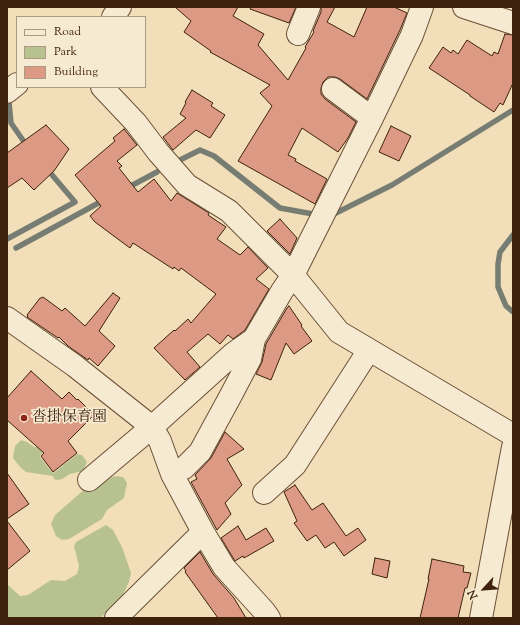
<!DOCTYPE html>
<html>
<head>
<meta charset="utf-8">
<style>
	body { margin:0 }
	#map { position:relative; width:520px; height:625px; overflow:hidden; background:#f2dfb9; font-family:"Sorts Mill Goudy",serif }
	canvas { display:block }
	.frame { position:absolute; inset:0; border:8px solid #3e210c; pointer-events:none }
	.legend { position:absolute; left:16px; top:16px; width:130px; height:72px; box-sizing:border-box; background:#f7ead2; border:1px solid #ad9a83; margin:0; padding:5px 7px; list-style:none; font-size:12px; color:#3e210c }
	.legend li { display:flex; align-items:center; gap:8px; height:20px }
	.legend b { width:20px; border:1px solid #ad9a83 }
	.north { position:absolute; left:464px; top:569px; width:40px; height:40px; -webkit-text-stroke:3px #f7ead2; paint-order:stroke; rotate:244deg; font-size:11px; font-weight:700; line-height:16px; text-align:center; color:#3e210c }
	.north::after { content:''; display:block; margin:auto; width:14px; height:18px; background:#3e210c; clip-path:polygon(50% 0,100% 100%,50% 72%,0 100%) }
</style>
</head>
<body>
<div id="map">
<canvas width="520" height="625"></canvas>
<div class="frame"></div>
<ul class="legend">
<li><b style="height:5px;background:#f7ead2"></b>Road</li>
<li><b style="height:11px;background:#b8c291"></b>Park</li>
<li><b style="height:11px;background:#dc9984"></b>Building</li>
</ul>
<div class="north">N</div>
</div>
<script>
const ctx = document.querySelector('canvas').getContext('2d');
ctx.lineJoin = 'round';
function fillPath(path, color) {
  ctx.fillStyle = color;
  ctx.fill(path, 'evenodd');
}
function poly(rows) {
  const path = new Path2D();
  for (const r of rows) {
    path.moveTo(r[0], r[1]);
    for (let i = 2; i < r.length; i += 2) path.lineTo(r[i], r[i + 1]);
  }
  return path;
}
function stroke(path, color, width, dash) {
  ctx.strokeStyle = color;
  ctx.lineWidth = width;
  ctx.lineCap = dash ? 'butt' : 'round';
  ctx.setLineDash(dash || []);
  ctx.stroke(path);
}
function drawText(font, color, halo, rows, align = 'center') {
  ctx.font = font + ' "Sorts Mill Goudy","Noto Serif JP",serif';
  ctx.lineWidth = 3.5;
  ctx.setLineDash([]);
  ctx.textBaseline = 'middle';
  ctx.strokeStyle = halo;
  ctx.fillStyle = color;
  for (const [text, x, y, turn = 0] of rows) {
    ctx.save();
    ctx.translate(x, y);
    ctx.rotate((+turn || 0) * Math.PI / 180);
    ctx.textAlign = isNaN(turn) ? turn : align;
    if (halo) ctx.strokeText(text, 0, 0);
    ctx.fillText(text, 0, 0);
    ctx.restore();
  }
}
const green = poly([
	[50,433,63,436,40,455,40,457,52,472,54,473,77,454,82,455,87,462,83,471,70,474,62,479,57,480,54,479,53,476,26,472,21,468,13,458,15,446,21,440,27,442,34,447,36,447],
	[100,476,109,478,115,476,123,477,127,483,124,498,107,510,102,519,69,539,62,540,56,536,51,524,55,515],
	[106,525,113,530,122,547,131,573,129,582,120,601,100,618,7,618,7,584,20,596,28,595,51,580,65,581,77,574,79,566,74,546,76,542]
]);
const stream = poly([
	[9,102,11,123,27,146],
	[176,162,200,150,214,156,280,208,313,214,319,214],
	[127,188,157,172],
	[331,214,334,214,392,185,513,110],
	[513,235,500,252,498,264,498,287,506,306,513,312],
	[7,239,75,202,47,169],
	[16,248,104,200]
]);
const building = poly([
	[175,7,238,7,233,16,264,34,258,45,288,80,306,48,305,47,314,32,313,31,321,12,321,7,335,7,327,22,354,37,367,7,394,7,407,13,400,30,367,99,340,79,335,77,328,77,323,82,321,88,321,94,325,99,356,122,348,138,338,152,302,128,288,155,296,159,295,161,327,179,315,204,238,161,272,106,260,93,270,85,210,52,211,51,184,32,191,21,175,7],
	[251,7,296,7,289,23,250,9,251,7],
	[505,34,513,35,513,83,503,105,500,103,494,112,470,96,470,95,429,68,443,47,451,53,453,50,458,54,467,40,492,56,494,52,498,54,505,34],
	[192,90,213,103,211,106,225,115,210,138,196,130,173,150,163,137,186,118,180,114,186,103,185,102,192,90],
	[46,125,69,149,54,171,34,190,22,178,7,188,7,153,46,125],
	[391,126,411,136,399,161,379,152,391,126],
	[124,129,137,145,117,161,122,166,119,168,138,192,154,179,171,201,177,193,209,213,208,215,226,227,217,239,240,255,248,247,268,268,256,279,269,289,245,330,233,339,228,335,220,344,208,334,187,352,200,367,185,380,154,348,174,330,175,331,188,319,191,323,216,294,181,268,179,271,174,267,173,269,133,243,130,248,95,222,90,216,101,206,75,175,115,141,113,138,124,129],
	[280,219,297,238,290,254,267,231,280,219],
	[113,293,120,298,99,331,115,346,98,366,89,358,88,360,68,346,59,337,58,338,27,317,28,316,27,315,40,298,41,298,43,297,62,311,65,308,85,326,113,293],
	[289,306,302,325,301,326,312,341,294,354,286,343,271,380,256,374,262,362,266,344,287,308,289,306],
	[31,371,62,399,69,392,77,400,78,399,94,415,68,441,77,453,53,472,41,456,44,453,7,420,7,398,31,371],
	[225,432,244,449,227,459,242,485,225,503,231,514,217,530,191,482,197,479,195,475,211,458,225,432],
	[7,473,29,504,7,519,7,473],
	[295,485,312,510,323,503,346,536,358,528,366,540,344,556,334,542,325,548,316,535,307,541,294,523,297,521,284,492,295,485],
	[7,521,30,551,7,570,7,521],
	[238,526,246,540,266,528,274,541,244,558,243,556,235,561,221,538,238,526],
	[200,552,213,574,234,598,246,618,218,618,185,572,186,571,184,568,200,552],
	[375,558,390,561,387,578,372,574,375,558],
	[432,559,464,566,463,572,471,573,467,588,465,588,458,618,420,618,429,579,428,579,432,559]
]);
const minor = poly([
	[464,7,513,23],
	[113,17,120,7],
	[298,34,309,7],
	[102,87,136,123,158,152,187,185,229,211,293,275,339,332,513,435],
	[333,89,372,118],
	[7,92,17,84],
	[7,318,75,366,152,427,160,441,172,474,203,532,224,567,264,611,269,618],
	[172,474,184,468,200,452,230,397,250,359,254,339,282,291,293,275,372,118,412,35,422,7],
	[89,480,152,427,234,353,254,339],
	[264,493,295,465,369,350],
	[116,618,203,532],
	[481,618,513,447]
]);
const markers = [
	[24,418,4,"#8f2418"]
];
const poiNames = [
	["沓掛保育園",32,418]
];
fillPath(green, '#b8c291');
stroke(stream, '#777d73', 5.5);
fillPath(building, '#dc9984');
stroke(building, '#3e210c', 1);
stroke(minor, '#6b5037', 24);
stroke(minor, '#f7ead2', 22);
for (const [x, y, r, color] of markers) {
  const dot = new Path2D();
  dot.arc(x, y, r, 0, 2 * Math.PI);
  ctx.fillStyle = color;
  ctx.fill(dot);
  stroke(dot, '#f7ead2', 1.5);
}
drawText('15px', '#3e210c', '#f7ead2', poiNames, 'left');
</script>
</body>
</html>
